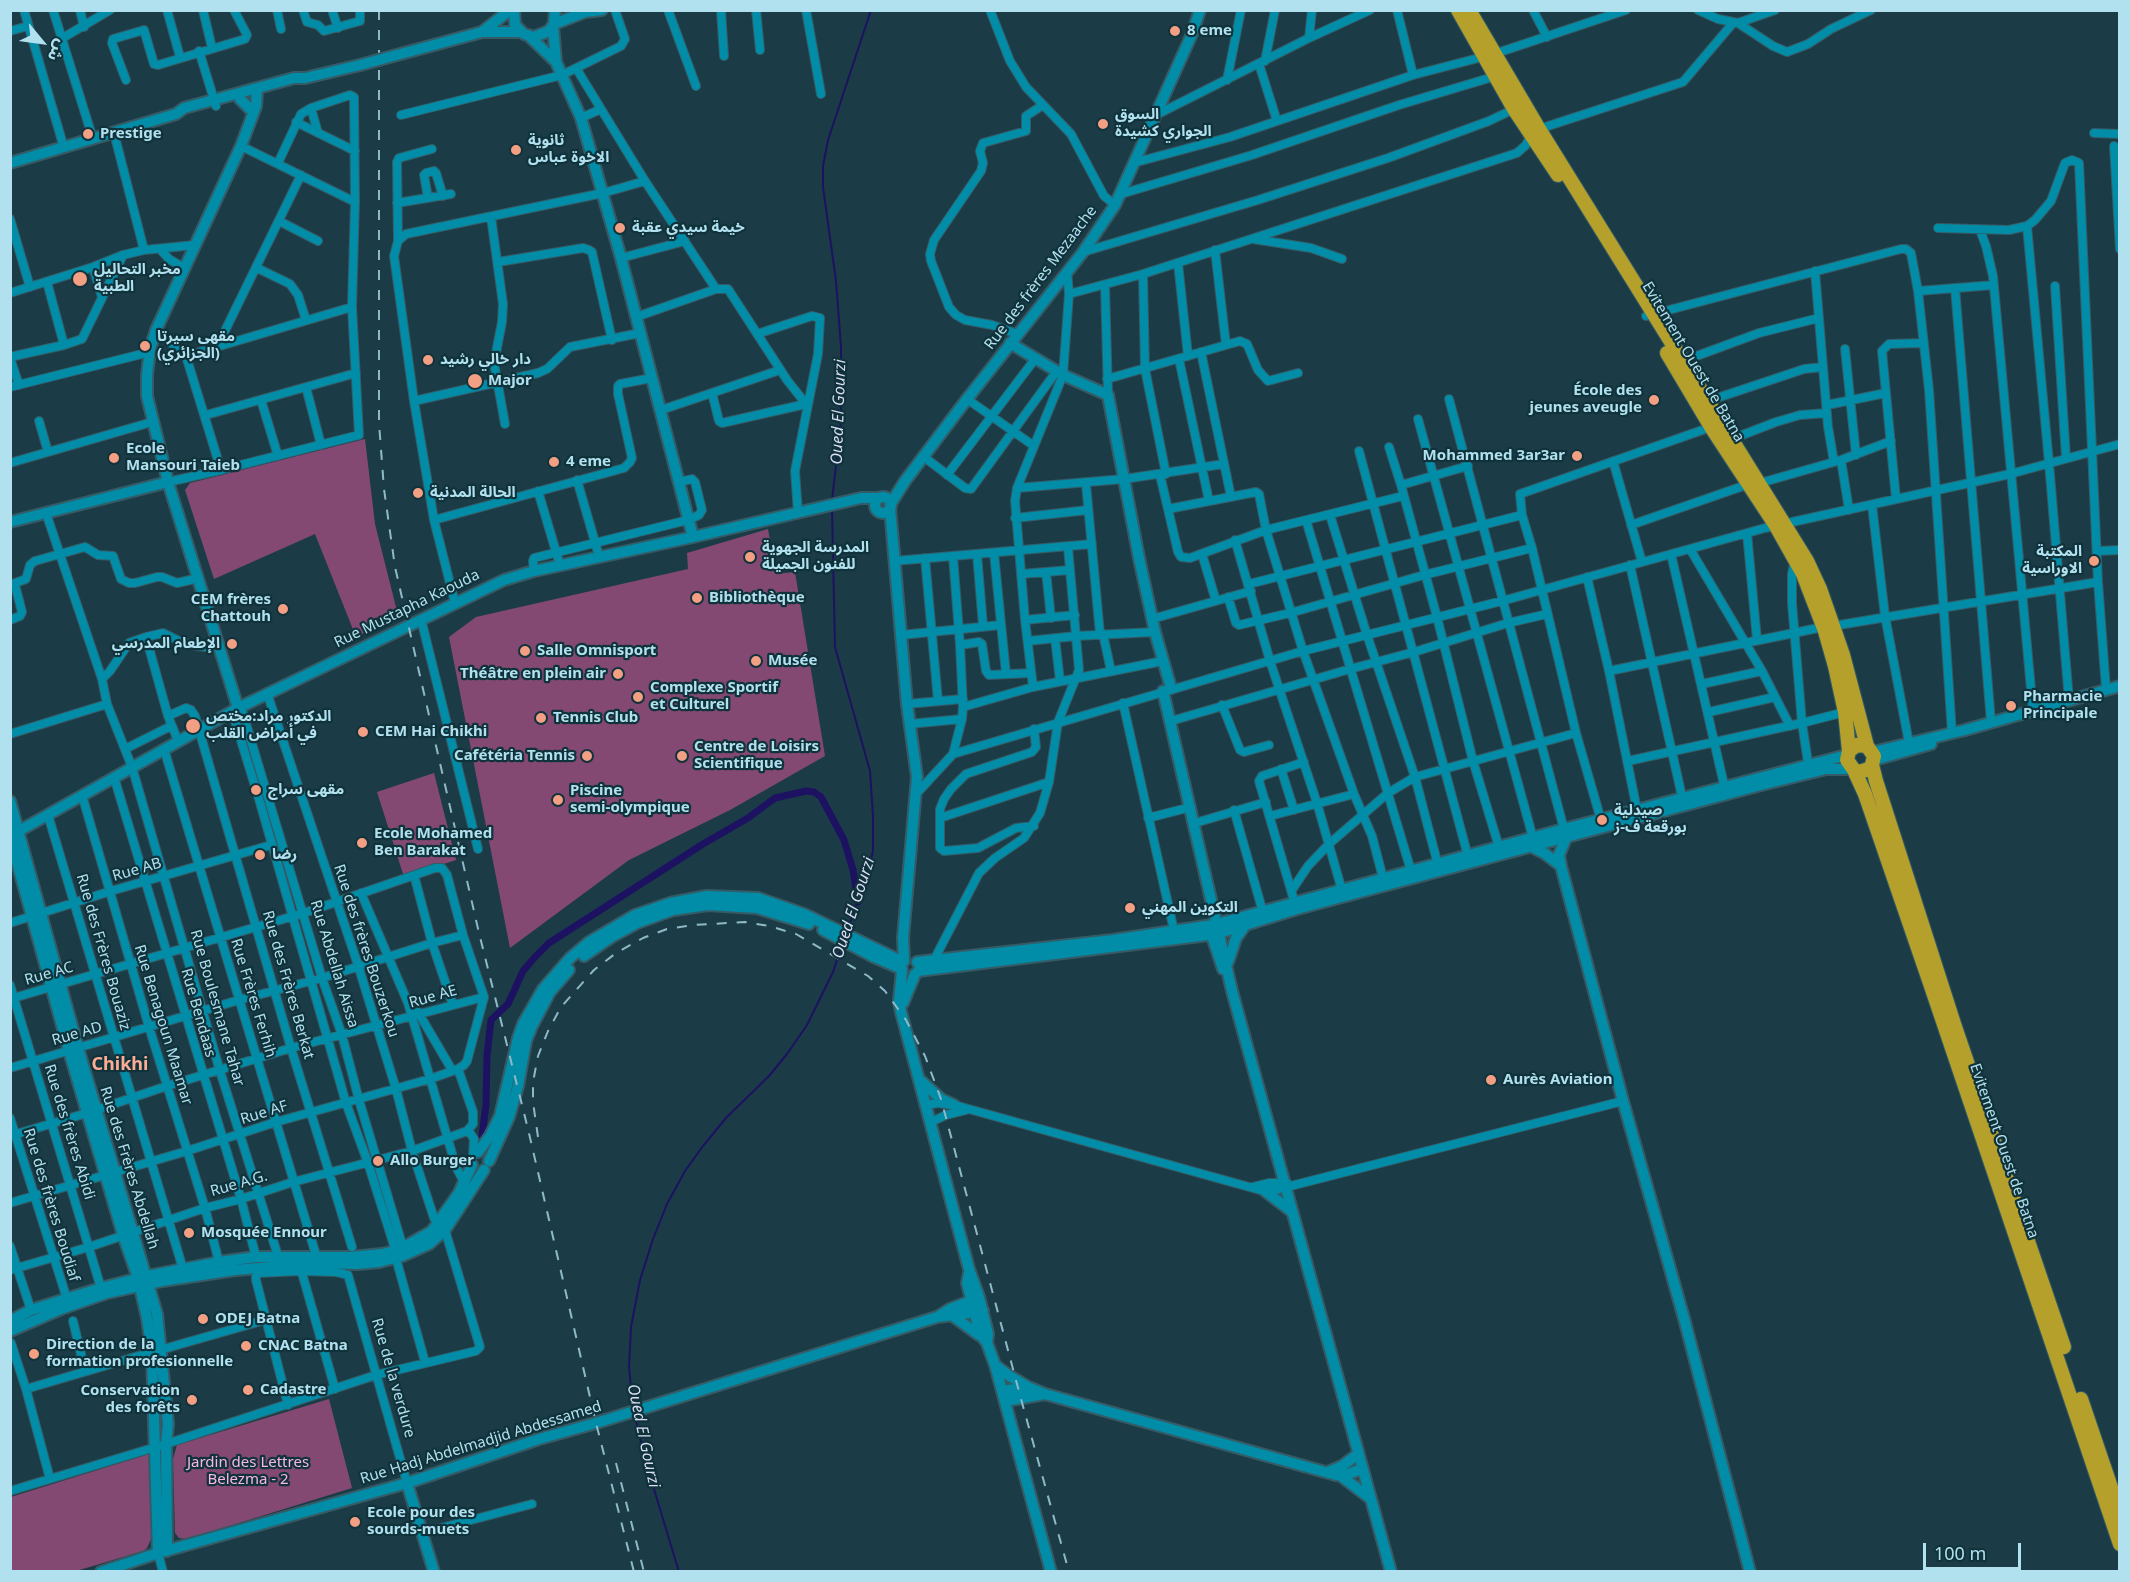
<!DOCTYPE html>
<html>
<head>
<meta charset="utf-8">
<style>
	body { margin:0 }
	#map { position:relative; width:2130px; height:1582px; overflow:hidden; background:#1b3c46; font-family:"Noto Sans","Noto Sans Arabic",sans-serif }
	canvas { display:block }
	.frame { position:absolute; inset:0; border:12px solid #b1e0ef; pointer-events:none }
	.north { position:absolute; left:12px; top:12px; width:60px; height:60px; -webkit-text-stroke:4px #10323b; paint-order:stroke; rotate:119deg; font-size:16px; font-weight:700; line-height:24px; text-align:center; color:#b1e0ef }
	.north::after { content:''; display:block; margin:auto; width:21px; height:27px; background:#b1e0ef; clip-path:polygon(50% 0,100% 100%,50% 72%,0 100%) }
	.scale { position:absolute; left:1923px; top:1543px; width:98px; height:27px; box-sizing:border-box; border:3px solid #b1e0ef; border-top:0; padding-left:8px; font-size:18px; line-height:21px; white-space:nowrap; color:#b1e0ef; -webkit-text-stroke:4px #10323b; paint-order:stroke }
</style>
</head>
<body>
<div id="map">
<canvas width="2130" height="1582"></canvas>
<div class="frame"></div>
<div class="north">ش</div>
<div class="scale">100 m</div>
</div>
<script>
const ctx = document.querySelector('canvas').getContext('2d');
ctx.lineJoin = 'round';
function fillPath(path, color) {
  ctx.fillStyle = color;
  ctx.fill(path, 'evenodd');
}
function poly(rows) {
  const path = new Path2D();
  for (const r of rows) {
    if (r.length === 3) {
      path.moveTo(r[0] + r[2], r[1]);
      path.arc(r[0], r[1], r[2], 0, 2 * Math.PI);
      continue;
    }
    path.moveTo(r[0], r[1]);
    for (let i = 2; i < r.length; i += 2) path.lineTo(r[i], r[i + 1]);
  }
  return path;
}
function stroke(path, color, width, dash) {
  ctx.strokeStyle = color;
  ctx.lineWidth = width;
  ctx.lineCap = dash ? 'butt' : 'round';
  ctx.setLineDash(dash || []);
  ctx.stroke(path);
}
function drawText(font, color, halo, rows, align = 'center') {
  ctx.font = font + ' "Noto Sans","Noto Sans Arabic",sans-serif';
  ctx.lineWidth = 4.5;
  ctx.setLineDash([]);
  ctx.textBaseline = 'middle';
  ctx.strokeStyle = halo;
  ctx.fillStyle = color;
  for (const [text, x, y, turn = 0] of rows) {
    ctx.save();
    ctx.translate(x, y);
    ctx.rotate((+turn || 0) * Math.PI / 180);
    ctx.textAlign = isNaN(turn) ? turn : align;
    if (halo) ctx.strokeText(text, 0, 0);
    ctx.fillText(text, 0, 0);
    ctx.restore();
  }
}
const green = poly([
	[365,439,375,524,398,615,356,637,315,534,214,579,185,490,190,483],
	[768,529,776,574,795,572,825,756,730,810,629,860,510,948,449,637,476,617,688,569,687,553],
	[434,773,456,860,404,877,377,792],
	[329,1399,352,1488,187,1539,179,1538,175,1533,173,1459,177,1445],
	[149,1454,152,1537,147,1548,143,1551,76,1571,11,1571,11,1497]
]);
const stream = poly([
	[832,500,841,422,841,347,836,281,823,187,823,166,828,140,871,10],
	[832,508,835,647,870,771,873,816,873,851,868,872,847,931],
	[633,1408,629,1367,631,1327,640,1280,653,1239,667,1204,685,1171,703,1146,726,1118,769,1076,787,1054,807,1025,833,972,842,945],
	[635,1416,644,1456,679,1572]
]);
const canal = poly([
	[482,1136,486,1105,487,1055,491,1020,508,1004,523,971,535,957,549,943,703,844,748,818,775,798,806,791,814,792,821,797,844,840,853,870,858,902]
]);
const street = poly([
	[24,10,64,148],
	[53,10,93,139],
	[80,10,84,27],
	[167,10,180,57],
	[203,10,212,48],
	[277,10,281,29],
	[303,10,307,22,318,25,324,31,360,21,360,10],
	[332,10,338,28],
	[668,10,696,86],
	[721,10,724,56],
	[756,10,760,50],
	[806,10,821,94],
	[990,10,1010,61,1026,87,1071,134,1104,196,1115,205],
	[1397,10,1413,75],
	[1533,10,1547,37],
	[1698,10,1718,19,1738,23,1775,10],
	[1738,23,1773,46,1787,52,1808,44,1831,29,1871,10],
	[10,31,28,26],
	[1309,38,1312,10],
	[61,39,110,10],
	[199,51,216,106],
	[1265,61,1275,10],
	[1259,64,1277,121],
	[576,68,645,181,716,289],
	[126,80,112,43,113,39,144,30,154,64,158,65,245,39,247,35,234,10],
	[1227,80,1241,10],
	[311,108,318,133],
	[401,115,562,75,621,46,625,39,615,10],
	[1156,115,1309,38,1370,10],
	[581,118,601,109],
	[296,122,355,151],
	[114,133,144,250],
	[2094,133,2120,134],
	[241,146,355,202],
	[2114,146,2120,249],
	[1133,163,1230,137,1413,75,1494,54,1626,10],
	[1121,194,1252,155,1399,105,1496,76],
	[428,198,424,175,426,173,434,171,436,173,443,196],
	[397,203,451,194],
	[491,217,503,304,502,322,494,363,505,424],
	[10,219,30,287],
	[279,221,318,241],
	[2027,226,2049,463,2069,700],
	[1938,228,2009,230,2027,226,2035,220,2051,201,2065,163,2072,160,2079,163,2098,582,2106,689],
	[1980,230,1986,246,1993,276,2033,711],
	[1253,239,1311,248,1342,259],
	[398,241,397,162,399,158,432,149],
	[160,249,169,259,184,268],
	[1215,250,1226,345],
	[1083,252,1258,200,1388,158,1489,121,1514,109],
	[621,258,685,241],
	[498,262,583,248,589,250,592,252,612,340],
	[1178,263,1188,356],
	[93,267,102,297],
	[257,268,290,284,298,295,306,320],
	[1815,271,1828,427,1834,462],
	[1143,274,1145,369,1166,474],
	[47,282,64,345],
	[1105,286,1108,395],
	[2055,286,2066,458],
	[1955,288,1991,722],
	[1918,291,1994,285],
	[10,293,93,267,123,255,144,250,195,245],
	[1069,294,1143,274,1517,153,1526,145,1531,135,1539,129,1683,82,1733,23],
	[1646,316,1901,249,1906,249,1911,253,1918,291,1929,390,1952,733],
	[636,317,716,289,728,289,787,380,806,404,808,404],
	[156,330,186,356,221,470],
	[757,334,812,316,820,318,818,354,795,471,798,513],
	[1017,334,992,325,965,320,956,315,949,307,931,261,930,254,934,240,981,171,983,163,980,151,983,143,1026,131,1026,116,1043,105],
	[218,345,301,175],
	[1845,349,1856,455],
	[1201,352,1231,497],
	[186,356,352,307],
	[10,357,64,345,82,339,123,255],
	[10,358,19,385],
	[1179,359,1209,501],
	[1683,361,1759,333,1819,318],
	[1107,379,1240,341,1247,344,1258,370,1268,381,1298,373],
	[10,387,150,352],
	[306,387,321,445],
	[712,393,719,421,722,423,806,404],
	[967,399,1034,446],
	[1449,399,1564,829],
	[261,400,278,456],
	[414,401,538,373,547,369,570,347,640,333],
	[1708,401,1804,369,1823,367],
	[1827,405,1886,393],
	[661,410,780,370],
	[206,415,356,373],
	[1418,419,1533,838],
	[39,421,48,452],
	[1732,439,1776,422,1800,415,1827,413],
	[1389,447,1401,485,1437,617,1473,761,1499,847],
	[1359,451,1469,860],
	[924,457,965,488,971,489,1056,372],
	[1841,460,1849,510],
	[1613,461,1642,562],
	[10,463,152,422],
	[947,475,1035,359],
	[1160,475,1178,552,1181,557,1190,558,1266,530,1259,494,1256,492,1168,509],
	[577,480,599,556],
	[168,482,221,470,359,435,352,307,355,202,354,97,350,95,311,108,301,114,278,163],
	[1760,483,1841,460,1891,441],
	[1086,484,1100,634],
	[1401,485,1468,466],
	[1017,488,1124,479,1224,464],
	[538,491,560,565],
	[1896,499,1882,351,1889,344,1924,343],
	[1872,505,1885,616,1909,743],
	[46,513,102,679,107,704,132,767,220,1071,278,1256],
	[1330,515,1367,635,1415,777,1438,865],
	[1015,518,1088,510],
	[434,520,624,468,630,462,632,458,618,394,618,386,620,384,652,378],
	[1306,520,1412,874],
	[1631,525,1749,484],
	[1747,533,1757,640],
	[1235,540,1270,661,1317,803,1343,894],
	[1068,547,1070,570],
	[1690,549,1762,671,1790,726],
	[2097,551,2120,550],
	[994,553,1006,674],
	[977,554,983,626],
	[1202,554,1216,601],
	[1671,554,1725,789],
	[925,558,938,701],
	[1795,560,1792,574,1792,603,1802,723,1809,769],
	[894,561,1092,544],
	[1630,565,1683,801],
	[534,571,533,561,534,558,688,520,699,515,702,510,695,482,692,479,679,482],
	[1046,572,1051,618],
	[1587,577,1609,671,1637,810],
	[1249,584,1522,515],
	[10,585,26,579,30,565,35,561,85,547,98,555,113,556,121,579,129,583,135,583,157,577,162,577,177,583,199,578],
	[1228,597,1236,623,1239,625,1290,613,1424,575,1532,548],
	[455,603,434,520,414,401,394,256,398,241,406,234,603,193,645,181],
	[421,619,478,849],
	[1152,619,1251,591],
	[10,620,20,616,22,612,15,585],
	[1025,620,1075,615],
	[1833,626,2098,582],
	[1103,634,1111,671],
	[901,635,1001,625],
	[146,637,168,716,178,741],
	[1055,638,1060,681],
	[1028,641,1076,636,1155,632],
	[960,645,979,642,982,644,986,671,989,675,1031,673],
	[1609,671,1823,627],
	[102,679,110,671,129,643,146,637,163,633,179,641,196,646,206,647,219,646],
	[1702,684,1762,671],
	[1033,687,1025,620,1015,501,1017,488,1063,375,1069,294,1067,271],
	[1123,703,1175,935],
	[907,704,963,699],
	[1222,705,1240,750,1244,752,1269,745],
	[241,707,322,978,342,1035,359,1100,404,1251],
	[963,707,1033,687,1163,661],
	[232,711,259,799,346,1103,368,1163,397,1255],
	[1709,712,1775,697],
	[168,716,186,708,191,710,195,716,291,1048,352,1247],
	[1171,721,1350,669,1414,652,1508,623,1547,614],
	[909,724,962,719],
	[10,734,107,704],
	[125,749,171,726],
	[164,749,316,1255],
	[953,754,1303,651,1502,601,1765,528,2010,474,2120,444],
	[1628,761,1802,723,1845,712],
	[1281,769,1294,810],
	[114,777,241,1199,256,1257],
	[917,793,953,754,962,719,963,707,960,645,953,556],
	[82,795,149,1027,205,1208,219,1262],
	[1234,810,1264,916],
	[48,815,183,1269],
	[1270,816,1354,794],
	[940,818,1049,782],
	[1148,818,1191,807],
	[1601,820,1576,733,1532,548,1522,515,1520,494,1711,427],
	[1195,823,1266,802],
	[1034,826,1016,828,978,848,944,851,940,848,940,809,944,799,951,789,966,774,1032,752,1036,747,1034,729],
	[414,875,432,943,453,1005],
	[1383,878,1372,836,1354,794,1303,651,1266,530,1403,496],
	[1292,890,1308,866,1329,844,1388,793,1415,777,1576,733],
	[361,893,408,1003,456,1167,465,1184],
	[1296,907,1259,781,1262,776,1304,762],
	[10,923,111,891,271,845],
	[935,958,979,873,995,858,1024,838,1040,813,1049,782,1058,722,1079,670,1070,570,1021,574],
	[10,985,101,1288],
	[10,999,304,913,435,868,442,868,447,875,463,935,484,997,467,1061,464,1065,458,1069,430,1079,276,1122,187,1151,10,1203],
	[418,1012,452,1070],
	[10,1068,239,1000,322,978,432,943,463,935],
	[926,1105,938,1103,958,1106,1260,1190,1271,1191,1623,1101],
	[10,1118,67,1299],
	[931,1122,946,1115,966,1110],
	[468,1130,474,1139,473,1156],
	[10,1136,87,1113,167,1086,291,1048,484,997],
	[1253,1187,1269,1183,1287,1183],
	[10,1246,31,1310],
	[395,1255,425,1362],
	[10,1270,89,1247,205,1208,241,1199,293,1182,412,1151,467,1131,473,1124,473,1112,458,1069],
	[300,1271,336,1272,348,1275,407,1483],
	[73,1321,85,1371],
	[11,1343,26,1389,50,1479],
	[160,1350,265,1320],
	[26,1389,152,1352],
	[288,1405,256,1280,256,1276,259,1273,300,1271,302,1273,335,1389],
	[10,1491,166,1444,376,1375,476,1351,480,1347,445,1230,434,1218,412,1151,396,1089,358,965,267,693],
	[422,1533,532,1504],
	[158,1553,163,1572]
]);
const secondary = poly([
	[514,10,515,25,524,34,534,37,549,31,554,24,555,10],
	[554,24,585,12,602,10],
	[553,26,556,62,581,118,621,258,693,537],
	[482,32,510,10],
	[529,36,556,62],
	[393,56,482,32,521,32],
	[240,99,250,109],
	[10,163,176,114,184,108,294,78,305,78,360,65],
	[1010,343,1063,375,1108,395,1139,558,1155,632,1171,688],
	[883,505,8],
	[890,505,905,481,967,399,1083,252,1115,205,1192,34,1200,10],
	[890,508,907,704,917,777,903,938,904,961],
	[10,522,168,482],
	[1163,691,1232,991,1391,1572],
	[238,708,168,482,147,396,147,375,150,349,156,330,241,146,256,106,257,89],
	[1873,752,1965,730,2120,686],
	[1874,760,1931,744],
	[10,801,78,1048,157,1314,168,1424,166,1444,167,1551],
	[1565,833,1566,838,1559,855,1561,866,1623,1101,1685,1322,1750,1572],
	[10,836,238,708,504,580,534,571,693,537,861,498,880,498],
	[10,837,69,1051,123,1235,138,1278,147,1318,152,1352,158,1553],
	[1532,847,1544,853,1561,866],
	[823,930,874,957,902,969],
	[1210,930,1223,969],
	[584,956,613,936,637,923,673,910,708,905,757,908,809,924],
	[917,962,1113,940,1213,925,1564,829,1847,755],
	[1228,962,1236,938,1246,924],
	[902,971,899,1001,901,1012,969,1269,979,1297,988,1334,987,1343],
	[918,971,1216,934,1297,909,1761,785,1826,769,1852,769],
	[903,1003,915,974],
	[921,1081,941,1099,954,1105],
	[478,1152,490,1136,500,1116,518,1038,523,1024,543,989,570,958,589,942,635,915,670,903,707,896,758,898,804,914,903,962],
	[489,1161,509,1117,518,1086,526,1041,532,1026,550,992,569,970],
	[1265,1191,1291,1211],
	[969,1273,967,1283,978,1326,983,1338,987,1343,995,1365,1051,1572],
	[939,1316,950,1309,976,1299],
	[953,1316,979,1335],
	[10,1321,31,1310,101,1288,147,1276,219,1262,256,1257,351,1257,382,1254,399,1250,432,1231,459,1193,472,1165],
	[10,1331,61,1309,107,1293,162,1281,235,1270,318,1263,357,1264,379,1262,402,1256,429,1244,445,1230,484,1170],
	[995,1365,1008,1375,1028,1387],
	[1002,1391,1028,1387,1045,1394,1336,1475,1348,1474,1362,1469],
	[1005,1401,1045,1394],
	[1328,1472,1342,1466,1358,1454],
	[1341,1476,1371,1499],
	[407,1483,434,1572],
	[101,1572,158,1553,407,1483,539,1439,596,1423,937,1317,983,1311]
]);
const highway = poly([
	[1458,10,1514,109,1558,175],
	[1469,10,1539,129,1807,561,1820,589,1833,626,1843,655,1867,746,1874,756,1872,765,1869,769,1859,772,1854,770,1847,760,1849,751,1857,745,1867,746],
	[1667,353,1711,427,1776,526,1803,574,1825,631,1835,666,1845,712,1849,751],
	[1872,765,1876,781,1954,1024,2064,1347],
	[1854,770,1865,794,1931,986,2120,1544],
	[2081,1399,2119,1511]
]);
const rail = poly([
	[379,10,379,423,384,489,395,567,479,933,528,1129,596,1423,634,1572],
	[538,1137,533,1102,533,1082,538,1056,548,1031,561,1007,594,970,616,953,643,938,667,929,693,925,745,922,769,926,796,934,868,976,885,991,906,1020,925,1056,941,1099,1021,1399,1069,1572],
	[616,1463,644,1572]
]);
const secondaryBridge = poly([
	[360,65,393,56]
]);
const markers = [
	[1175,31,6,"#f39f84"],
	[1103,124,6,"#f39f84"],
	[88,134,6,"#f39f84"],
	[516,150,6,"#f39f84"],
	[620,228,6,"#f39f84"],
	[80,279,8,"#f39f84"],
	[145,346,6,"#f39f84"],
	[428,360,6,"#f39f84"],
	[475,381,8,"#f39f84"],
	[1654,400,6,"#f39f84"],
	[1577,456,6,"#f39f84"],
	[114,458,6,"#f39f84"],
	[554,462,6,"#f39f84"],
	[418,493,6,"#f39f84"],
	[750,557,6,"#f39f84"],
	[2094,561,6,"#f39f84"],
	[697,598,6,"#f39f84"],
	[283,609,6,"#f39f84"],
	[232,644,6,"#f39f84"],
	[525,651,6,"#f39f84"],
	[756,661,6,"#f39f84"],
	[618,674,6,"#f39f84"],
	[638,697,6,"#f39f84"],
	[2011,706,6,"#f39f84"],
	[541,718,6,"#f39f84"],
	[193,726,8,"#f39f84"],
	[363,732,6,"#f39f84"],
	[587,756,6,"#f39f84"],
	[682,756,6,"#f39f84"],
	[256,790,6,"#f39f84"],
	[558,800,6,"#f39f84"],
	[1602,820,6,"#f39f84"],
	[362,843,6,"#f39f84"],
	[260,855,6,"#f39f84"],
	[1130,908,6,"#f39f84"],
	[1491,1080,6,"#f39f84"],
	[378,1161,6,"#f39f84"],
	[189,1233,6,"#f39f84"],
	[203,1319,6,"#f39f84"],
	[246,1346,6,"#f39f84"],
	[34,1354,6,"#f39f84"],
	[248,1390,6,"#f39f84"],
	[192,1400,6,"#f39f84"],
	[355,1522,6,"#f39f84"]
];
const poiNames = [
	["8 eme",1187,31],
	["السوق",1115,115],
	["الجواري كشيدة",1115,132],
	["Prestige",100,134],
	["ثانوية",528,141],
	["الاخوة عباس",528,158],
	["خيمة سيدي عقبة",632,228],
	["مخبر التحاليل",94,270],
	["الطبية",94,287],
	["مقهى سيرتا",157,337],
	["(الجزائري)",157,354],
	["دار خالي رشيد",440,360],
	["Major",488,381],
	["École des",1642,391,"right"],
	["jeunes aveugle",1642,408,"right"],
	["Ecole",126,449],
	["Mansouri Taieb",126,466],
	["Mohammed 3ar3ar",1565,456,"right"],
	["4 eme",566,462],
	["الحالة المدنية",430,493],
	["المدرسة الجهوية",762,548],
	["للفنون الجميلة",762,565],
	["المكتبة",2082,552,"right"],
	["الاوراسية",2082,569,"right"],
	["Bibliothèque",709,598],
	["CEM frères",271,600,"right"],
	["Chattouh",271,617,"right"],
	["الإطعام المدرسي",220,644,"right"],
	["Salle Omnisport",537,651],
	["Musée",768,661],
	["Théâtre en plein air",606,674,"right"],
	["Complexe Sportif",650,688],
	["et Culturel",650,705],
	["Pharmacie",2023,697],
	["Principale",2023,714],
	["الدكتور مراد:مختص",206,717],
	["في أمراض القلب",206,734],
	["Tennis Club",553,718],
	["CEM Hai Chikhi",375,732],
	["Centre de Loisirs",694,747],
	["Scientifique",694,764],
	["Cafétéria Tennis",575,756,"right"],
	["مقهى سراج",268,790],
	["Piscine",570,791],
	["semi-olympique",570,808],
	["صيدلية",1614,811],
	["بورقعة ف-ز",1614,828],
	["Ecole Mohamed",374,834],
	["Ben Barakat",374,851],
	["رضا",272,855],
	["التكوين المهني",1142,908],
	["Aurès Aviation",1503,1080],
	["Allo Burger",390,1161],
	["Mosquée Ennour",201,1233],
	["ODEJ Batna",215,1319],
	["Direction de la",46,1345],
	["formation profesionnelle",46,1362],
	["CNAC Batna",258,1346],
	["Cadastre",260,1390],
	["Conservation",180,1391,"right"],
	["des forêts",180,1408,"right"],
	["Ecole pour des",367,1513],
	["sourds-muets",367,1530]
];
const streetNames = [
	["Rue des frères Mezaache",1041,278,-53],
	["Evitement Ouest de Batna",1693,362,59],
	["Rue Mustapha Kaouda",407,609,-26],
	["Rue AB",137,870,-16],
	["Rue des frères Bouzerkou",366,951,72],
	["Rue des Frères Bouaziz",103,952,74],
	["Rue Abdellah Aissa",334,964,73],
	["Rue AC",49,974,-16],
	["Rue des Frères Berkat",288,985,74],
	["Rue AE",433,997,-16],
	["Rue Frères Ferhih",253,998,73],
	["Rue Boulesmane Tahar",217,1008,74],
	["Rue Bendaas",198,1013,74],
	["Rue Benagoun Maamar",163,1025,73],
	["Rue AD",77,1034,-16],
	["Rue AF",264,1113,-17],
	["Rue des frères Abidi",69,1132,73],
	["Evitement Ouest de Batna",2004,1151,71],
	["Rue des Frères Abdellah",129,1168,73],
	["Rue A.G.",239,1184,-16],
	["Rue des frères Boudiaf",51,1205,73],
	["Rue de la verdure",393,1378,74],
	["Rue Hadj Abdelmadjid Abdessamed",481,1443,-17]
];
const parkNames = [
	["Jardin des Lettres",248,1463],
	["Belezma - 2",248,1480]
];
const waterNames = [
	["Oued El Gourzi",839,412,-88],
	["Oued El Gourzi",854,908,-72],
	["Oued El Gourzi",643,1436,78]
];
const quarterNames = [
	["Chikhi",120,1065]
];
fillPath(green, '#844973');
stroke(stream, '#1d1262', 2);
stroke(canal, '#1d1262', 7);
stroke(street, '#355c66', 10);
stroke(secondary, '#355c66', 14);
stroke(highway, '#355c66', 16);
stroke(street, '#018ca8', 8);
stroke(secondary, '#018ca8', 10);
stroke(highway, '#b5a02b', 14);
stroke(rail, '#8ebac8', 2, [10, 10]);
stroke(secondaryBridge, '#355c66', 14, []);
stroke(secondaryBridge, '#018ca8', 10);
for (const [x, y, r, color] of markers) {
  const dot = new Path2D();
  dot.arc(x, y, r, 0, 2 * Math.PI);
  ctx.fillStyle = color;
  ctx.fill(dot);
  stroke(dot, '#10323b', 2);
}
drawText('bold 15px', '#b1e0ef', '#10323b', poiNames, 'left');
drawText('15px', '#b1e0ef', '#10323b', streetNames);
drawText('15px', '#fab7e5', '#10323b', parkNames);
drawText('italic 16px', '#d9ddf5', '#10323b', waterNames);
drawText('bold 18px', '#fcad94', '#10323b', quarterNames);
</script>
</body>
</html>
